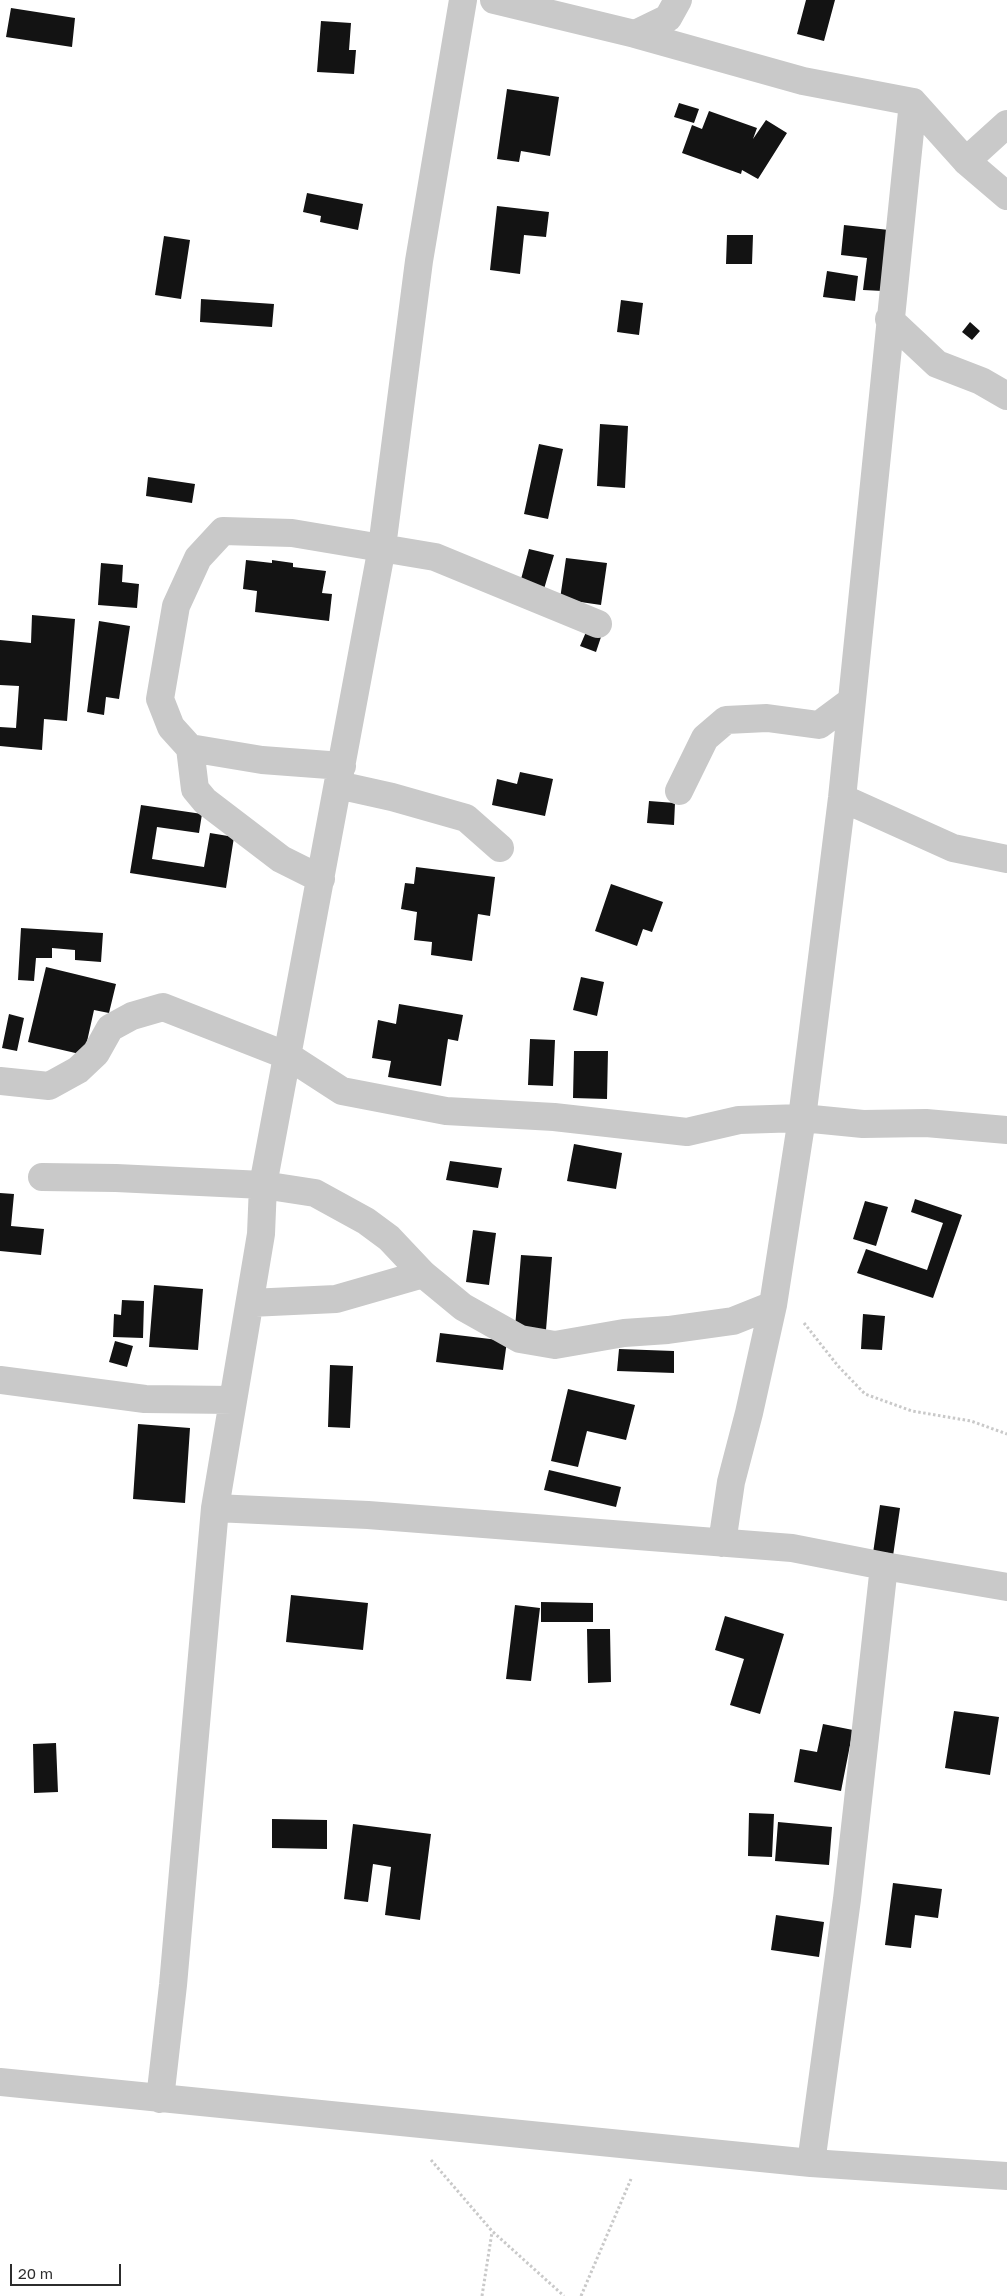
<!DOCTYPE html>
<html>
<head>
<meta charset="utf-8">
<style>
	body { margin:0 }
	#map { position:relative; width:1007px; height:2296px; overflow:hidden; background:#fff; font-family:"Golos Text",sans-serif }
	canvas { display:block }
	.scale { position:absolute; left:10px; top:2264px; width:111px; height:22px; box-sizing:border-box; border:2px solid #2c2c2c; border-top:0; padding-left:6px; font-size:15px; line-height:18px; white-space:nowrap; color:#2c2c2c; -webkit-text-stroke:4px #fff; paint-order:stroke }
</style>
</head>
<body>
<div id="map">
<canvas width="1007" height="2296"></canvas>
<div class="scale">20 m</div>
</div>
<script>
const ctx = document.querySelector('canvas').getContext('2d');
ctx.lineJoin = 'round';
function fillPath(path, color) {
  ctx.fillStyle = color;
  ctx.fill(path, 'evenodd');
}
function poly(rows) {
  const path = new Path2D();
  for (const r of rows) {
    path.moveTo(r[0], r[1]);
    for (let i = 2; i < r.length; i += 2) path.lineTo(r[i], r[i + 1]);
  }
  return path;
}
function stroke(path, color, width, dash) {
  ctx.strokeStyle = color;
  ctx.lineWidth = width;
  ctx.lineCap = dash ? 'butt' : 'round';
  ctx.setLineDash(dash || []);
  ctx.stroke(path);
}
const building = poly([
	[806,0,835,0,824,41,797,34],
	[11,8,75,18,72,47,6,37],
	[321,21,351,23,349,50,356,50,354,74,317,72],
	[507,89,559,97,550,156,521,151,519,162,497,159],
	[679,103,699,109,694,123,674,117],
	[709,111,757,128,753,139,766,120,787,133,758,179,742,170,741,174,682,153,692,125,702,129],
	[307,193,363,204,358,230,320,222,321,216,303,212],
	[497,206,549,212,546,237,524,235,520,274,490,270],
	[844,225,889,230,883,291,863,290,867,258,841,255],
	[727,235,753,235,752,264,726,264],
	[164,236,190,240,181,299,155,295],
	[827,271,858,276,855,301,823,297],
	[201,299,274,304,272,327,200,322],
	[621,300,643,303,639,335,617,332],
	[970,322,980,331,972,340,962,332],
	[600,424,628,426,625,488,597,486],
	[539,444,563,449,548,519,524,514],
	[148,477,195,484,192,503,146,496],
	[529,549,554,555,544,589,520,583],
	[566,558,607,563,601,605,560,599],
	[246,560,272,563,272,560,293,563,293,567,326,571,322,593,332,594,329,621,255,612,257,591,243,589],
	[101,563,123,565,122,582,139,584,137,608,98,605],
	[32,615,75,619,67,721,44,719,42,750,0,746,0,727,16,728,19,686,0,685,0,640,31,643],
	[99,621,130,626,119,699,106,697,104,715,87,712],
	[586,632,601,637,596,652,580,646],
	[520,772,553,779,545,816,492,805,497,779,517,784],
	[649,801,675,803,674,825,647,823],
	[141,805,202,814,199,833,157,827,152,859,204,867,210,833,234,837,226,888,130,873],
	[416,867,495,877,490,916,478,914,472,961,431,955,432,942,414,940,417,912,401,909,405,883,414,884],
	[611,884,663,902,652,932,643,929,637,946,595,931],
	[21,928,103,933,101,962,75,960,75,950,52,948,52,958,36,958,34,981,18,980],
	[46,967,116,984,109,1013,94,1010,84,1055,28,1042],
	[581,977,604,982,597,1016,573,1010],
	[399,1004,463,1015,458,1041,448,1039,441,1086,388,1077,391,1061,372,1058,378,1020,396,1024],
	[9,1014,24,1018,17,1051,2,1048],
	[530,1039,555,1040,553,1086,528,1085],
	[574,1051,608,1051,607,1099,573,1098],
	[574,1144,622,1153,616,1189,567,1181],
	[450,1161,502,1168,498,1188,446,1180],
	[0,1193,14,1194,11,1226,44,1229,41,1255,0,1251],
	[915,1199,962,1215,933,1298,857,1273,866,1249,927,1270,943,1223,911,1212],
	[865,1201,888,1207,876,1246,853,1239],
	[473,1230,496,1233,489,1285,466,1282],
	[521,1255,552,1257,546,1330,515,1328],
	[154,1285,203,1289,198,1350,149,1347],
	[122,1300,144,1301,143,1338,113,1337,114,1314,121,1315],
	[863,1314,885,1316,882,1350,861,1349],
	[440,1333,507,1341,503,1370,436,1362],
	[115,1341,133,1346,127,1367,109,1362],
	[619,1349,674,1351,674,1373,617,1371],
	[330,1365,353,1366,350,1428,328,1427],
	[568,1389,635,1405,626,1440,587,1431,578,1467,551,1461],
	[138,1424,190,1428,185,1503,133,1499],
	[549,1470,621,1487,616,1507,544,1490],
	[880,1505,900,1508,893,1556,873,1553],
	[291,1595,368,1603,363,1650,286,1642],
	[541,1602,593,1603,593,1622,541,1622],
	[515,1605,540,1608,531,1681,506,1679],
	[725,1616,784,1634,760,1714,730,1705,744,1659,715,1650],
	[587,1629,610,1629,611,1682,588,1683],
	[954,1711,999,1717,990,1775,945,1768],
	[823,1724,853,1730,841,1791,794,1782,800,1749,817,1752],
	[56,1743,58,1792,34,1793,33,1744],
	[749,1813,774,1814,772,1857,748,1856],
	[272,1819,327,1820,327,1849,272,1848],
	[778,1822,832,1827,829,1865,775,1861],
	[353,1824,431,1834,420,1920,385,1915,391,1867,373,1864,368,1902,344,1899],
	[893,1883,942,1889,938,1918,915,1915,911,1948,885,1945],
	[776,1915,824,1922,819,1957,771,1950]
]);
const path = poly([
	[804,1323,838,1366,865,1394,912,1411,971,1421,1007,1434],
	[431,2160,492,2231,564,2296],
	[482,2296,492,2232],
	[581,2296,631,2179]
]);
const minor = poly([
	[494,0,635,34,803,81,913,102,966,161,1007,196],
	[635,34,668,18,678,0],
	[966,161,1007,124],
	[889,319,937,364,981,381,1007,396],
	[190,748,195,789,205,801,281,859,321,879],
	[342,766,262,760,190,748,171,727,160,699,176,606,198,558,223,531,292,533,435,557,598,624],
	[338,785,392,797,466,818,500,848],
	[679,791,705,738,726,720,767,718,819,725,850,702],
	[842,798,953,848,1007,859],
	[0,1081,49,1086,78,1070,96,1053,110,1028,132,1016,163,1007,288,1056,342,1091,446,1111,554,1117,687,1132,739,1120,802,1118,863,1124,926,1123,1007,1130],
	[42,1177,116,1178,263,1185,315,1193,366,1221,389,1238,423,1274,463,1307,520,1339,555,1345,624,1333,668,1330,733,1321,773,1305],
	[250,1303,336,1299,423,1274],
	[0,1380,145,1399,233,1400],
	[215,1508,368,1515,792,1548,884,1566,1007,1587],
	[722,1543,731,1482,749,1413,773,1305,802,1118,842,798,913,102],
	[0,2082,811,2163,1007,2176],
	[160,2099,173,1985,215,1508,261,1234,263,1185,382,547,419,261,463,0],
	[811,2163,847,1899,884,1566]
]);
fillPath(building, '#131313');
stroke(path, '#c9c9c9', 3, [2.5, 2.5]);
stroke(minor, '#c9c9c9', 28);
</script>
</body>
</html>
